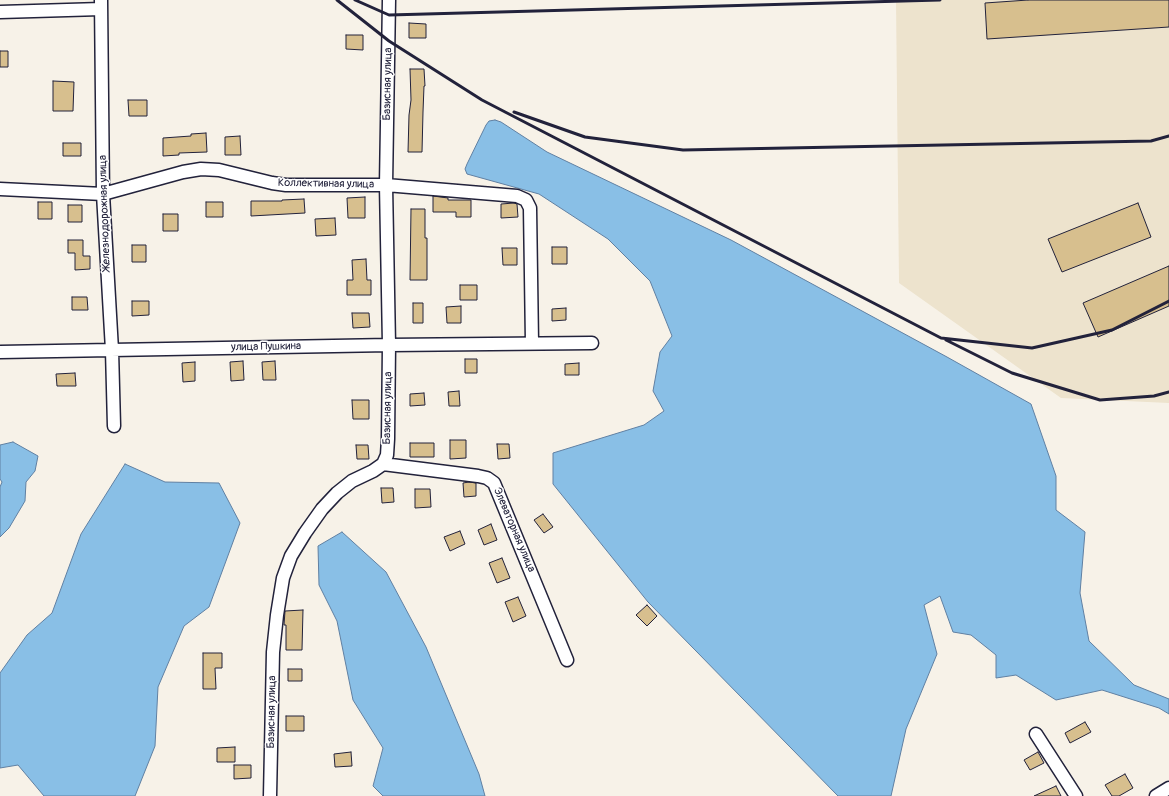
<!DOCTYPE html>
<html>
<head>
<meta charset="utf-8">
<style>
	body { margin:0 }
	canvas { display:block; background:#f7f2e8 }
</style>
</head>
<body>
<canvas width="1169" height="796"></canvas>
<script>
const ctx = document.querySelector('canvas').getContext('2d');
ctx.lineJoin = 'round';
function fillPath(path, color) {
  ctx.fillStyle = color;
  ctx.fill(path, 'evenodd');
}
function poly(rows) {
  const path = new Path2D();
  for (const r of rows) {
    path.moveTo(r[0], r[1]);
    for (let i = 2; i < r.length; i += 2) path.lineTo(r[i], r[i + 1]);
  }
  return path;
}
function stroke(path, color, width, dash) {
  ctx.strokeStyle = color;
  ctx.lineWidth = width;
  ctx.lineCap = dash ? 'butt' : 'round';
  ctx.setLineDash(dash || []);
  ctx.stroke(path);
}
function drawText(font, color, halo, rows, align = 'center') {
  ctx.font = font + ' Pangolin,sans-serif';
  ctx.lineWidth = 3;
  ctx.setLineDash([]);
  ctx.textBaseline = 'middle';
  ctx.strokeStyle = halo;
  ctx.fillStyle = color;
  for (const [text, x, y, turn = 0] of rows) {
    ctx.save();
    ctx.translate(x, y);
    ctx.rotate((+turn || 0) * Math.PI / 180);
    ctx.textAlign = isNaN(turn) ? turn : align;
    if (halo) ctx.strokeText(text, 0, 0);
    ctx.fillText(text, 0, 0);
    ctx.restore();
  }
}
const built = poly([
	[896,0,1169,0,1169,403,1061,398,899,283]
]);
const water = poly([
	[495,120,501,122,547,152,731,240,947,357,1031,404,1056,476,1056,510,1085,532,1080,593,1089,641,1134,685,1169,699,1169,714,1159,708,1102,690,1056,700,1016,675,996,678,996,655,971,635,953,632,940,596,924,605,937,654,906,729,891,796,838,796,648,602,553,484,553,453,644,425,664,411,653,391,660,352,672,336,650,281,608,239,539,194,467,174,465,169,467,164,486,125,489,121,495,120],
	[13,442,38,456,35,471,26,482,25,501,9,528,0,537,0,487,2,482,0,479,0,445,13,442],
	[125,464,165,482,219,483,240,523,209,607,184,626,158,687,155,746,135,796,44,796,18,765,0,768,0,673,27,635,52,613,81,534,125,464],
	[342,532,386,572,426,647,479,774,485,796,383,796,373,786,383,748,353,700,337,621,319,585,318,546,342,532]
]);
const building = poly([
	[1028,0,1169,0,1169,27,987,39,985,3,1028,0],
	[409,23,426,24,426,38,409,38,409,23],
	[346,35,363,35,363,50,346,49,346,35],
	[0,51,8,51,8,67,0,67,0,51],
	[410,69,424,69,425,86,424,86,423,112,422,152,408,152,409,115,411,100,410,69],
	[53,81,74,82,73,111,53,111,53,81],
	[128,100,147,100,147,116,129,116,128,100],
	[206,133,207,152,179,153,179,155,163,156,163,138,191,136,191,134,206,133],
	[240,136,241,155,225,155,225,137,240,136],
	[63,143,81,143,81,156,63,156,63,143],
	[433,196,448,198,448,200,471,200,471,217,456,217,456,212,433,212,433,196],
	[365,197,365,218,348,218,347,198,365,197],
	[304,199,305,213,251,216,251,201,282,201,282,200,304,199],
	[38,202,52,202,52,219,38,219,38,202],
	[206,202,223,202,223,217,206,217,206,202],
	[514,203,517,204,518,217,501,218,501,204,514,203],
	[1138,203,1151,237,1062,272,1048,239,1138,203],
	[68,205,82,205,82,222,68,222,68,205],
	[411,209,425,209,425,238,427,238,427,280,410,280,411,209],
	[163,214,178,214,178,231,163,231,163,214],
	[335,218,336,235,316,236,315,219,335,218],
	[68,240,83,240,83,256,90,256,90,269,75,270,75,253,68,253,68,240],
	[132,245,146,245,146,262,132,262,132,245],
	[552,247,567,247,567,264,552,264,552,247],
	[502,248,517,248,517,265,503,265,502,248],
	[366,259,367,280,371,280,371,295,347,295,347,280,353,280,352,260,366,259],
	[1169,266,1169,306,1098,337,1083,303,1169,266],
	[460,285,477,285,477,300,460,300,460,285],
	[72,297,87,297,88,310,72,310,72,297],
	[132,301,149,301,149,315,132,316,132,301],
	[413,303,423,303,423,323,413,323,413,303],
	[461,306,461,323,447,323,446,307,461,306],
	[566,308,566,320,552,321,552,309,566,308],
	[352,313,369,313,370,327,353,328,352,313],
	[465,359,477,359,477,373,465,373,465,359],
	[243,361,244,380,231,381,230,362,243,361],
	[275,361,276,380,263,380,262,362,275,361],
	[195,362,195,381,183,382,182,363,195,362],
	[579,363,579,375,565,375,565,364,579,363],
	[75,373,76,386,57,386,56,374,75,373],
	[459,391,460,406,449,406,448,392,459,391],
	[424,393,425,405,410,406,410,394,424,393],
	[352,400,369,400,369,419,353,419,352,400],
	[450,440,466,440,466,458,450,459,450,440],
	[410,443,434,443,434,457,410,457,410,443],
	[497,444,509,444,510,458,498,459,497,444],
	[356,445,368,445,369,459,357,459,356,445],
	[469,482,476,483,476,496,464,497,463,483,469,482],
	[381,488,393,488,394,502,382,503,381,488],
	[415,489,430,489,431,507,415,508,415,489],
	[543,514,553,527,544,533,534,520,543,514],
	[491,524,497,540,484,545,478,530,491,524],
	[460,531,465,544,450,551,444,537,460,531],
	[502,558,510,578,497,583,489,563,502,558],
	[518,597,526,616,513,622,505,602,518,597],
	[647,605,657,616,647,626,636,615,647,605],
	[303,610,302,650,286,650,286,625,284,625,285,611,303,610],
	[203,653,222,653,222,668,215,668,216,689,203,689,203,653],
	[288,669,302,669,302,681,288,681,288,669],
	[286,716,304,716,304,731,286,731,286,716],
	[1085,722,1091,732,1070,743,1065,733,1085,722],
	[235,747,235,762,217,762,217,748,235,747],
	[351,752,352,766,335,767,334,754,351,752],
	[1038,752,1044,763,1030,770,1024,760,1038,752],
	[234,765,251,765,251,778,234,779,234,765],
	[1125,774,1133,788,1119,796,1112,796,1105,785,1125,774],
	[1056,786,1061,796,1034,796,1056,786]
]);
const street = poly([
	[101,0,103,194,112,350,114,426],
	[0,12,101,9],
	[0,189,103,194,183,172,201,169,219,170,272,183,286,185,386,185,517,196,526,200,530,208,532,343],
	[0,352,389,345,592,343],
	[383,464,478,476,487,478,494,483,567,660],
	[1036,734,1076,796],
	[270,796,273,652,277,615,283,578,291,556,305,533,322,509,337,493,352,481,373,471,383,464,387,455,388,439,389,345,386,185,389,0],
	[1156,796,1169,788]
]);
const rail = poly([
	[337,0,389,41,482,100,941,338,1032,348,1112,330,1169,301],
	[355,0,389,15,940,0],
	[514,112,585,137,683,150,1151,141,1169,136],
	[946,340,1012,373,1100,400,1154,396,1169,392]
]);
const streetNames = [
	["Базисная улица",388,84,-89],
	["Коллективная улица",326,184,1],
	["Железнодорожная улица",105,213,-92],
	["улица Пушкина",266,347,-1],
	["Базисная улица",388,408,-89],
	["Элеваторная улица",514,530,67],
	["Базисная улица",272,712,-89]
];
fillPath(built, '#ede3cd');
fillPath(water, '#89bfe6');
stroke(water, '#6080a2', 1);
fillPath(building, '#d7bf8e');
stroke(building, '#22223b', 1);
stroke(street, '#22223b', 15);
stroke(street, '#fff', 12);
stroke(rail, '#22223b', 3);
drawText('11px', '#22223b', '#fff', streetNames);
</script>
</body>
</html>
